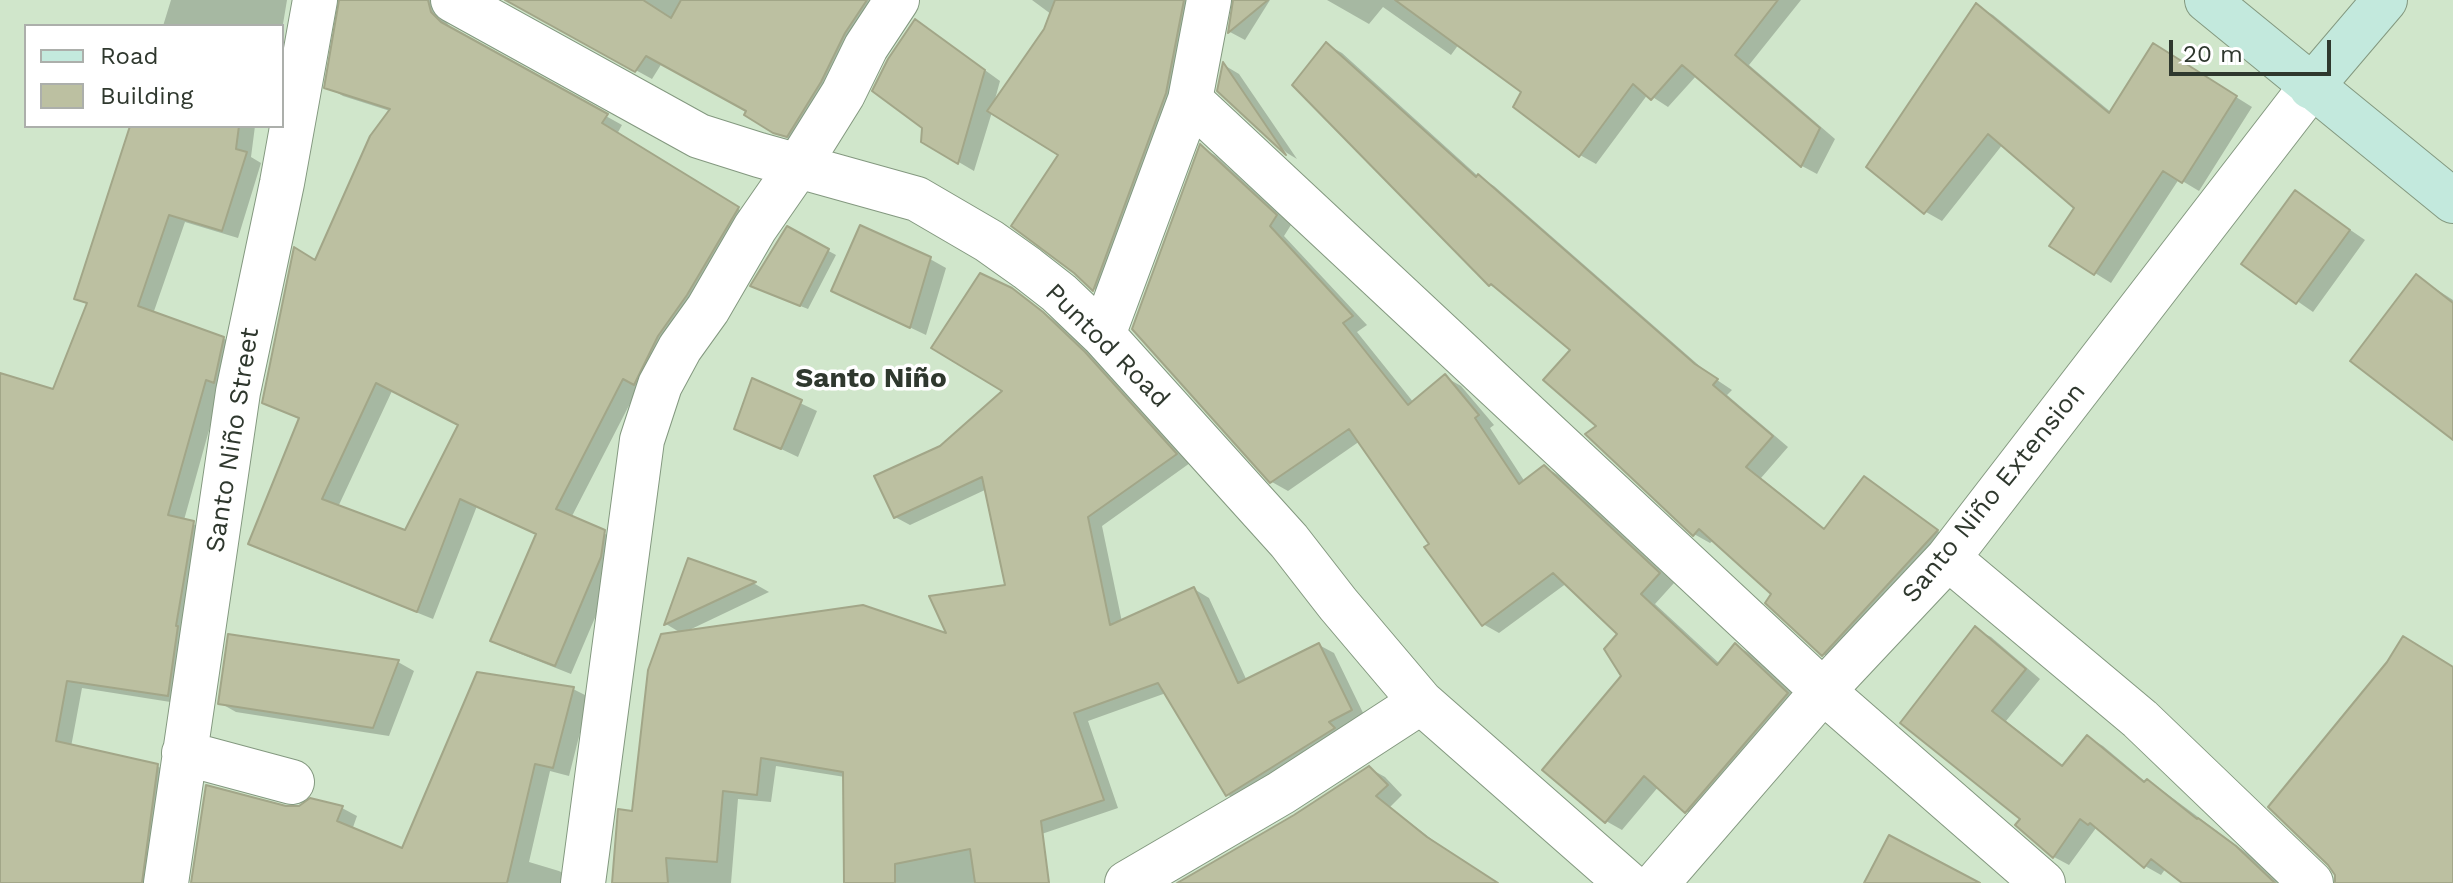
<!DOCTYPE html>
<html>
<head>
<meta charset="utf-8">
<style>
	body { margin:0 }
	#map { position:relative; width:2453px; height:883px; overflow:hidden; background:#d0e6cb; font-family:"Work Sans",sans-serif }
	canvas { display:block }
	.legend { position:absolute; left:24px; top:24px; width:260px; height:104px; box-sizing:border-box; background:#fff; border:2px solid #acafab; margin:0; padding:10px 14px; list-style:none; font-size:24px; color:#2f382e }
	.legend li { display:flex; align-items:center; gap:16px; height:40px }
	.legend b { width:40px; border:2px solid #acafab }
	.scale { position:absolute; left:2169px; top:40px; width:162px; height:36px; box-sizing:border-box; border:4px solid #2f382e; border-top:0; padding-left:10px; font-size:24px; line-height:28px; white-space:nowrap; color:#2f382e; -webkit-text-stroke:6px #fff; paint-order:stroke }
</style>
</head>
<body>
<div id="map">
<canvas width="2453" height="883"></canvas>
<ul class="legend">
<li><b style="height:10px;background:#c3e9dd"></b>Road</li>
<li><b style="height:22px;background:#bcc0a1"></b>Building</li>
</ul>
<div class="scale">20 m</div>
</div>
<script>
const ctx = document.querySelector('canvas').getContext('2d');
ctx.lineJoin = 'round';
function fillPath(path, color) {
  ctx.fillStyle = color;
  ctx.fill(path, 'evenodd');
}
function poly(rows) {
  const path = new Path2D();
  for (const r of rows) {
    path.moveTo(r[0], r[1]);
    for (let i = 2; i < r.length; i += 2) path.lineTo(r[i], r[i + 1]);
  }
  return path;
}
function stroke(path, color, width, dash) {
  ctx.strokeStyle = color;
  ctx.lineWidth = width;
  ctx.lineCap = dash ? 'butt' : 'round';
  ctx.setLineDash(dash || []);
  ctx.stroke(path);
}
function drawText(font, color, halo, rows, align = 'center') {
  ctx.font = font + ' "Work Sans",sans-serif';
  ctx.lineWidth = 7;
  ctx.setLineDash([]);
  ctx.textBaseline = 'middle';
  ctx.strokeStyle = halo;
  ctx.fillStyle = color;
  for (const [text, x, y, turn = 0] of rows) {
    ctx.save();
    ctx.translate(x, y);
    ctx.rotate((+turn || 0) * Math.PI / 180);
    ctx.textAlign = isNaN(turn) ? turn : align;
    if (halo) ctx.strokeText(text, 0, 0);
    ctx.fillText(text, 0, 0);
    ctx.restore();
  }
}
const shadow = poly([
	[171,0,287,0,282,30,282,26,163,26],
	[341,0,446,0,443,10,447,23,455,32,622,125,617,134,753,218,639,386,571,518,620,541,617,566,571,674,508,649,493,640,538,534,477,506,433,619,266,552,250,543,301,420,264,402,316,262,390,111,343,96,327,87],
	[392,391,460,425,406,533,338,507],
	[508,0,888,0,791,141,749,111,662,63,652,79],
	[1032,0,1202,0,1109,298,1094,289,1076,272,1061,154,992,112,974,171,923,141,931,31,1000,81,994,103,1055,17],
	[1235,0,1270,0,1245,40,1230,32],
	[1327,0,1801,0,1749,65,1835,139,1817,174,1802,166,1697,75,1668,107,1648,94,1596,164,1580,155,1523,91,1459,44,1451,55,1383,7,1369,24],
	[1977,6,1993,15,2112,113,2169,55,2252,107,2199,191,2179,179,2111,283,2095,273,2076,207,2003,144,1942,221,1926,212,1869,167],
	[1326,44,1342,53,1479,177,1494,186,1711,376,1732,390,1727,395,1788,447,1761,478,1826,530,1865,479,1952,541,1839,663,1823,654,1774,594,1714,540,1710,543,1694,534,1599,426,1572,350,1505,293,1490,285,1294,85],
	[1224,65,1239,74,1297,159,1287,153,1219,90],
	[131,126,255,126,251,157,261,163,238,238,185,222,153,314,223,338,239,347,221,387,184,520,209,531,183,704,82,688,71,747,157,766,173,775,157,883,0,883,0,402,54,392,89,305,76,298],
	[1201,147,1216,156,1291,225,1284,236,1367,325,1357,332,1414,403,1445,377,1461,386,1494,425,1490,428,1525,482,1544,467,1560,476,1674,583,1655,604,1720,664,1735,645,1751,654,1803,703,1702,820,1686,811,1659,786,1622,830,1606,821,1623,676,1620,634,1567,583,1499,633,1483,624,1432,544,1360,441,1288,491,1272,482],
	[2295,192,2365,240,2313,312,2244,264],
	[788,229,836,255,808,309,760,290],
	[930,259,946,268,926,335,850,299],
	[2417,277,2453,300,2453,437],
	[1011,289,1058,323,1100,363,1190,463,1102,526,1122,622,1194,589,1209,598,1247,681,1319,645,1334,653,1366,719,1243,803,1228,795,1166,693,1088,721,1118,808,1024,840,991,883,846,883,845,777,776,766,771,802,738,799,731,883,614,883,681,633,666,624,689,560,755,584,769,592,685,632,950,636,1008,587,987,489,910,525,895,517,942,448,1005,391],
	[753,381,817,411,798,457,737,428],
	[1975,629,1991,637,2040,679,2006,721,2064,766,2088,737,2103,746,2147,783,2163,791,2252,857,2279,883,2185,883,2166,868,2161,875,2145,866,2096,828,2069,865,2054,857,2022,819,1902,723],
	[398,662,414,671,389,736,236,712,220,703],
	[573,689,589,697,569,776,550,771,529,862,559,871,575,880,575,883,193,883,285,808,342,808,357,816,352,830,403,850],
	[1369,768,1385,777,1402,795,1390,807,1443,848,1493,883,1181,883,1295,816]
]);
const building = poly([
	[339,0,428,0,431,12,441,22,608,114,602,123,739,207,687,295,658,336,634,385,623,379,556,509,605,530,601,557,555,666,490,641,536,534,460,499,417,612,248,544,299,418,262,403,294,247,315,260,370,136,390,109,324,88,339,0],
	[376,383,458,425,405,530,322,499,376,383],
	[505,0,643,0,671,18,681,0,867,0,845,33,821,82,787,137,773,133,744,115,746,111,646,56,635,72,505,0],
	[1055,0,1184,0,1166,93,1093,291,1074,273,1011,226,1058,155,987,111,1044,29,1055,0],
	[1233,0,1268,0,1228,33,1233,0],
	[1395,0,1778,0,1735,55,1820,128,1801,167,1682,65,1651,100,1633,84,1579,157,1513,107,1521,92,1395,0],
	[1976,3,2109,113,2153,43,2237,96,2182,183,2163,171,2094,275,2049,246,2074,208,1988,134,1924,214,1866,167,1976,3],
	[915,19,985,70,958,164,921,142,922,128,872,91,888,59,915,19],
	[1326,42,1476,177,1478,174,1695,364,1718,379,1713,385,1773,436,1746,467,1824,529,1864,476,1938,530,1822,656,1765,603,1771,594,1699,529,1693,536,1585,434,1596,426,1543,380,1570,350,1491,284,1489,286,1292,85,1326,42],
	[1223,62,1286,155,1217,91,1223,62],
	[130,126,239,126,236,149,247,152,222,231,169,215,138,306,224,337,214,383,206,380,168,515,194,521,176,626,178,626,168,696,67,681,56,741,158,764,142,883,0,883,0,373,53,389,87,303,74,299,130,126],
	[1200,144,1277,215,1270,226,1353,316,1343,323,1408,405,1445,374,1479,415,1475,418,1519,484,1544,465,1660,573,1641,594,1717,665,1735,643,1788,693,1685,813,1644,776,1605,823,1542,770,1621,676,1604,649,1617,634,1553,573,1482,626,1424,547,1429,544,1349,429,1270,483,1132,329,1200,144],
	[2295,190,2350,230,2296,304,2241,264,2295,190],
	[860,225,931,257,910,328,831,291,860,225],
	[787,226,829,249,800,306,750,286,787,226],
	[980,273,1012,288,1043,312,1085,352,1177,454,1088,517,1110,625,1194,587,1238,683,1319,643,1352,710,1329,722,1335,728,1226,796,1158,683,1074,713,1104,800,1041,821,1049,883,975,883,970,849,895,864,895,883,844,883,843,772,761,758,757,795,723,791,717,862,666,858,668,883,612,883,618,809,632,811,648,670,661,634,863,605,946,633,929,596,1005,585,982,477,894,518,874,476,940,446,1002,391,931,348,980,273],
	[2416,274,2453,303,2453,440,2350,361,2416,274],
	[752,378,802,400,781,449,734,429,752,378],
	[688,558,756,582,664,625,688,558],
	[1975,626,2026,669,1992,711,2062,766,2087,735,2144,782,2147,779,2197,819,2198,818,2236,846,2275,883,2182,883,2151,859,2144,868,2090,823,2088,825,2080,819,2053,858,2015,825,2020,819,1900,723,1975,626],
	[228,634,399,660,373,728,218,704,228,634],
	[2403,636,2453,667,2453,883,2335,883,2335,875,2328,865,2268,807,2387,662,2403,636],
	[477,672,574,687,553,768,535,764,507,883,191,883,206,785,286,806,299,806,310,798,343,806,337,821,402,848,477,672],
	[1369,766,1388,785,1376,796,1427,837,1498,883,1177,883,1294,815,1369,766],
	[1889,835,1980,883,1864,883,1889,835]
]);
const street = poly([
	[453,0,699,136,759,155,917,199,989,241,1027,268,1059,293,1103,335,1289,541,1338,604,1421,702,1627,883],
	[1190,100,1823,691,2043,883],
	[1103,335,1190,100,1209,0],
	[1948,558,2140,719,2311,883],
	[184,753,292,782],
	[166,883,238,392,282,183,315,0],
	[583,883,642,440,660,385,680,348,708,309,755,228,798,166,843,94,866,47,897,0],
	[1127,883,1281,793,1421,702],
	[1657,883,1823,691,1948,558,2311,87]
]);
const secondary = poly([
	[2207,0,2453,201],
	[2311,87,2385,0]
]);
const streetNames = [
	["Puntod Road",1107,346,45],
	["Santo Niño Street",233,440,-81],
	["Santo Niño Extension",1994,493,-51]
];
const neighbourhoodNames = [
	["Santo Niño",871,379]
];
fillPath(shadow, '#0003');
fillPath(building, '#bcc0a1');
stroke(building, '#a2a688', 2);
stroke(street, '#83987f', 46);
stroke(secondary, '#83987f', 46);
stroke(street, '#fff', 44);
stroke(secondary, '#c3e9dd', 44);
drawText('26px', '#2f382e', '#fff', streetNames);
drawText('bold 28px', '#2f382e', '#fff', neighbourhoodNames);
</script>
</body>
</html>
